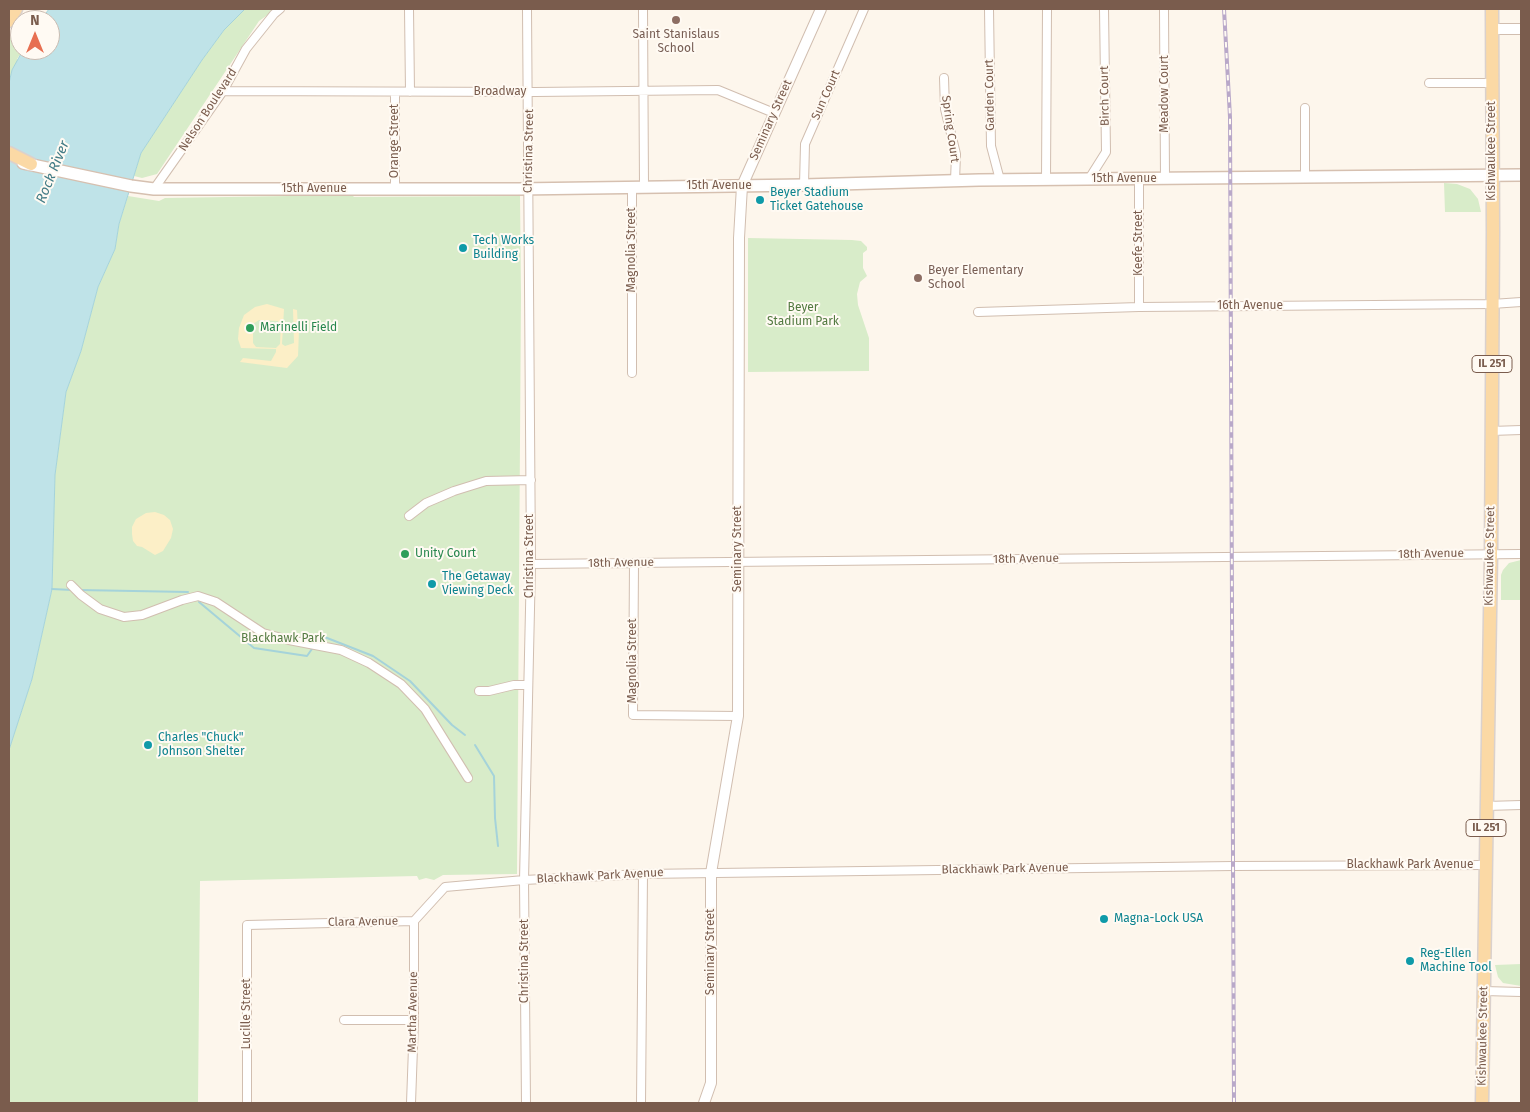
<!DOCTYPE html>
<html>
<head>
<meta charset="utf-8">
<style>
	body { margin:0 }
	#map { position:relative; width:1530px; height:1112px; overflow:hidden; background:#fdf6ec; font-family:"Fira Sans",sans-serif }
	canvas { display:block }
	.frame { position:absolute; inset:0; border:10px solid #7a5c4d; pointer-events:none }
	.north { position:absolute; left:10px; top:10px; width:50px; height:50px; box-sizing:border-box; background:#fffaf3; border:1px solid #cabbb1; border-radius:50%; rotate:0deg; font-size:14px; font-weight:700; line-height:20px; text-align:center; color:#7a5c4d }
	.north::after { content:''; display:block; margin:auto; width:18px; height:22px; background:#e76f51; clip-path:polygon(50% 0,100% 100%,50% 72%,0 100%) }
</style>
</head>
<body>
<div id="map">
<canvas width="1530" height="1112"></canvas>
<div class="frame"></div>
<div class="north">N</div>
</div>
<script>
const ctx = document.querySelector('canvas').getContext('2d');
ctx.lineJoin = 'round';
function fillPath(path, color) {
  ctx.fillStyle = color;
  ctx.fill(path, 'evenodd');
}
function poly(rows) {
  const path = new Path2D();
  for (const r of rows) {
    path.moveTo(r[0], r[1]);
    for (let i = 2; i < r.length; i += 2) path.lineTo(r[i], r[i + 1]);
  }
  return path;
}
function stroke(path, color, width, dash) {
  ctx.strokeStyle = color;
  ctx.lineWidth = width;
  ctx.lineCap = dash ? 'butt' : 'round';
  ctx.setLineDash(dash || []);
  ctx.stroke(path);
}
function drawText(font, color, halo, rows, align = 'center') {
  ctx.font = font + ' "Fira Sans",sans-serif';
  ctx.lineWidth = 4;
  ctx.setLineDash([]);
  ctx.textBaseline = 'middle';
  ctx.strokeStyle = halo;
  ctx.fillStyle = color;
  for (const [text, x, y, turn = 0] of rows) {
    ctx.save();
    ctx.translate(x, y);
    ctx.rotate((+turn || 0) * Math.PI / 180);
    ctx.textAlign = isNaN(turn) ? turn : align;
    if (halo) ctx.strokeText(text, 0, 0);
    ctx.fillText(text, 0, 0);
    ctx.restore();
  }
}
const green = poly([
	[245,9,276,9,259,21,157,174,142,178,134,176,141,153,202,60,224,30],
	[20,23,20,50,23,50,17,59,19,61,12,70,9,83,9,40],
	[1444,183,1457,184,1470,189,1478,199,1481,212,1445,212],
	[352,195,354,197,520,196,521,296,517,874,443,875,434,880,426,878,419,880,417,876,200,881,198,1103,9,1103,9,750,32,679,52,589,55,475,66,392,81,351,98,287,115,249,119,224,128,196,159,201,165,198],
	[748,238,852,240,861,241,867,247,867,250,863,253,863,268,867,276,860,282,857,294,858,305,869,338,869,371,748,372],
	[1521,560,1521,600,1501,600,1501,575,1503,570,1509,563],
	[1521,964,1521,986,1503,983,1498,977,1495,965]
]);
const sand = poly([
	[267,304,284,309,282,344,285,346,294,343,293,309,297,310,298,329,299,330,298,356,287,368,240,362,243,358,271,361,276,352,276,349,241,348,238,339,239,328,244,315,255,307],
	[259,320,278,321,278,323,281,324,280,344,276,348,256,347,253,343,253,324],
	[155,512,164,515,170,520,173,529,171,538,163,551,155,555,142,547,137,546,133,541,132,534,132,527,136,519,146,513]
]);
const water = poly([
	[49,9,245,9,224,30,202,60,141,153,119,224,115,249,98,287,81,351,66,392,55,475,52,589,32,679,9,750,9,83,12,70,23,50,50,50,50,20,41,20,49,9]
]);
const stream = poly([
	[52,589,72,590],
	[79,590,188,592],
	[199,602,254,648,307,656,314,646],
	[317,642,322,636,373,656,410,681,452,725,465,735],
	[475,745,494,776,495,818,498,846]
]);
const minor = poly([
	[409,9,410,92],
	[643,9,644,187],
	[989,9,991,146,1000,180],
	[1164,9,1165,179],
	[944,78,945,109,956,154,955,181],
	[1429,83,1492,83],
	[223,91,535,92,718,90,774,113],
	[395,92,395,189],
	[1305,108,1305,176],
	[1046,179,1047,9],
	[1089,179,1106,152,1104,9],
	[1139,179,1139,307],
	[804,185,805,144,864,9],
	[632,187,632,373],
	[154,189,223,91,246,49,274,14,280,9],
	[978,312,1139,307,1492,304,1521,302],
	[1491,431,1521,430],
	[409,516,426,503,454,491,486,481,531,480],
	[634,563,633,715,738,716],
	[531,564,1521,554],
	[71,585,81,595,100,609,124,617,142,615,182,600,198,596,216,602,263,633,289,640,341,650,369,663,401,684,425,709,468,778],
	[479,691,489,691,514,685,528,685],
	[1486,806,1521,805],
	[1484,991,1521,992],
	[344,1020,414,1020],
	[247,1103,247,925,414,921,445,887,524,880,643,874,1233,866,1485,865],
	[411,1103,414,1020,414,921],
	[526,1103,524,880,531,564,527,9],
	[641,1103,643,874]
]);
const tertiary = poly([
	[1492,29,1521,29],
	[704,1103,711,1083,711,873,738,716,739,238,742,186,821,9]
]);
const secondary = poly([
	[23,163,131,186,154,189,518,189,804,185,979,180,1521,175]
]);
const primary = poly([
	[9,21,16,9],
	[9,153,31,164],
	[1482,1103,1491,554,1493,232,1492,9]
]);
const rail = poly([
	[1224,9,1230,117,1234,1103]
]);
const markers = [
	[676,20,5,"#8d6e63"],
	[760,200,5,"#0f9aa8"],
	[463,248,5,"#0f9aa8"],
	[918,278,5,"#8d6e63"],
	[250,328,5,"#2e9e5b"],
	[405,554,5,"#2e9e5b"],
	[432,584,5,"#0f9aa8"],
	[148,745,5,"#0f9aa8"],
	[1104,919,5,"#0f9aa8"],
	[1410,961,5,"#0f9aa8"]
];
const shields = [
	[1492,364,40],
	[1486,828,40]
];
const shieldNames = [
	["IL 251",1492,364],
	["IL 251",1486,828]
];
const educationNames = [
	["Saint Stanislaus",676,35],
	["School",676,49],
	["Beyer Elementary",928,271,"left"],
	["School",928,285,"left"]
];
const streetNames = [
	["Broadway",500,92],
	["Meadow Court",1165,94,-90],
	["Sun Court",826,95,-66],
	["Garden Court",990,95,-91],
	["Birch Court",1105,96,-91],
	["Nelson Boulevard",208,110,-57],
	["Seminary Street",771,120,-66],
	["Spring Court",950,129,82],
	["Orange Street",395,141,-90],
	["Christina Street",529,151,-89],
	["Kishwaukee Street",1492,151,-90],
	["15th Avenue",1124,179],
	["15th Avenue",719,186],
	["15th Avenue",314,189],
	["Keefe Street",1139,243,-90],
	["Magnolia Street",632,250,-90],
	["16th Avenue",1250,306],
	["Seminary Street",738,549,-90],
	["18th Avenue",1431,554,-1],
	["Christina Street",530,556,-90],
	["Kishwaukee Street",1490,556,-89],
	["18th Avenue",1026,559,-1],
	["18th Avenue",621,563,-1],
	["Magnolia Street",633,661,-90],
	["Blackhawk Park Avenue",1410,865],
	["Blackhawk Park Avenue",1005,869,-1],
	["Blackhawk Park Avenue",600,876,-3],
	["Clara Avenue",363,922,-1],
	["Seminary Street",711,952,-90],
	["Christina Street",525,961,-90],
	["Martha Avenue",413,1012,-89],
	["Lucille Street",247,1014,-90],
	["Kishwaukee Street",1483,1036,-89]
];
const cultureNames = [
	["Beyer Stadium",770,193],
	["Ticket Gatehouse",770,207],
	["Tech Works",473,241],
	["Building",473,255],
	["The Getaway",442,577],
	["Viewing Deck",442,591],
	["Charles \"Chuck\"",158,738],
	["Johnson Shelter",158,752],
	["Magna-Lock USA",1114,919],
	["Reg-Ellen",1420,954],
	["Machine Tool",1420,968]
];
const parkNames = [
	["Beyer",803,308],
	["Stadium Park",803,322],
	["Blackhawk Park",283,639]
];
const leisureNames = [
	["Marinelli Field",260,328],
	["Unity Court",415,554]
];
const waterNames = [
	["Rock River",53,172,-68]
];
fillPath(green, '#d8ecc9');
fillPath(sand, '#fcefc7');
fillPath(water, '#bfe3e8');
stroke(water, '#a5d3da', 1);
stroke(stream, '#a5d3da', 2);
stroke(minor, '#d1beb0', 10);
stroke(tertiary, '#d1beb0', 12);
stroke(secondary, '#d6c0b0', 14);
stroke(primary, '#dad1cd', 15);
stroke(minor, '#fff', 8);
stroke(tertiary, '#fff', 10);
stroke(secondary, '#fff', 11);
stroke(primary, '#fbd9a5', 12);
stroke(rail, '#b9a8c9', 4);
stroke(rail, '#fffaf3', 2, [5.5]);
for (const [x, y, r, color] of markers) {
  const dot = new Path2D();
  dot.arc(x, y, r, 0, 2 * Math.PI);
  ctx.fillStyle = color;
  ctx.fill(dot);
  stroke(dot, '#fffaf3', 2);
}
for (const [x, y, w] of shields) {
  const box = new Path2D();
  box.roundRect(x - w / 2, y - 8.5, w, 17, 4);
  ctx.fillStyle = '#fffaf3';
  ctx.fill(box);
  stroke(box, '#7a5c4d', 1);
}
drawText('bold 11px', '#7a5c4d', null, shieldNames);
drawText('12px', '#785e54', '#fffaf3', educationNames);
drawText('12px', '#7a5c4d', '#fffaf3', streetNames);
drawText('12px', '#0d838f', '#fffaf3', cultureNames, 'left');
drawText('12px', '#537a41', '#fffaf3', parkNames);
drawText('12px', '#27864d', '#fffaf3', leisureNames, 'left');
drawText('italic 14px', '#437c86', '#fffaf3', waterNames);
</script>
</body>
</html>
